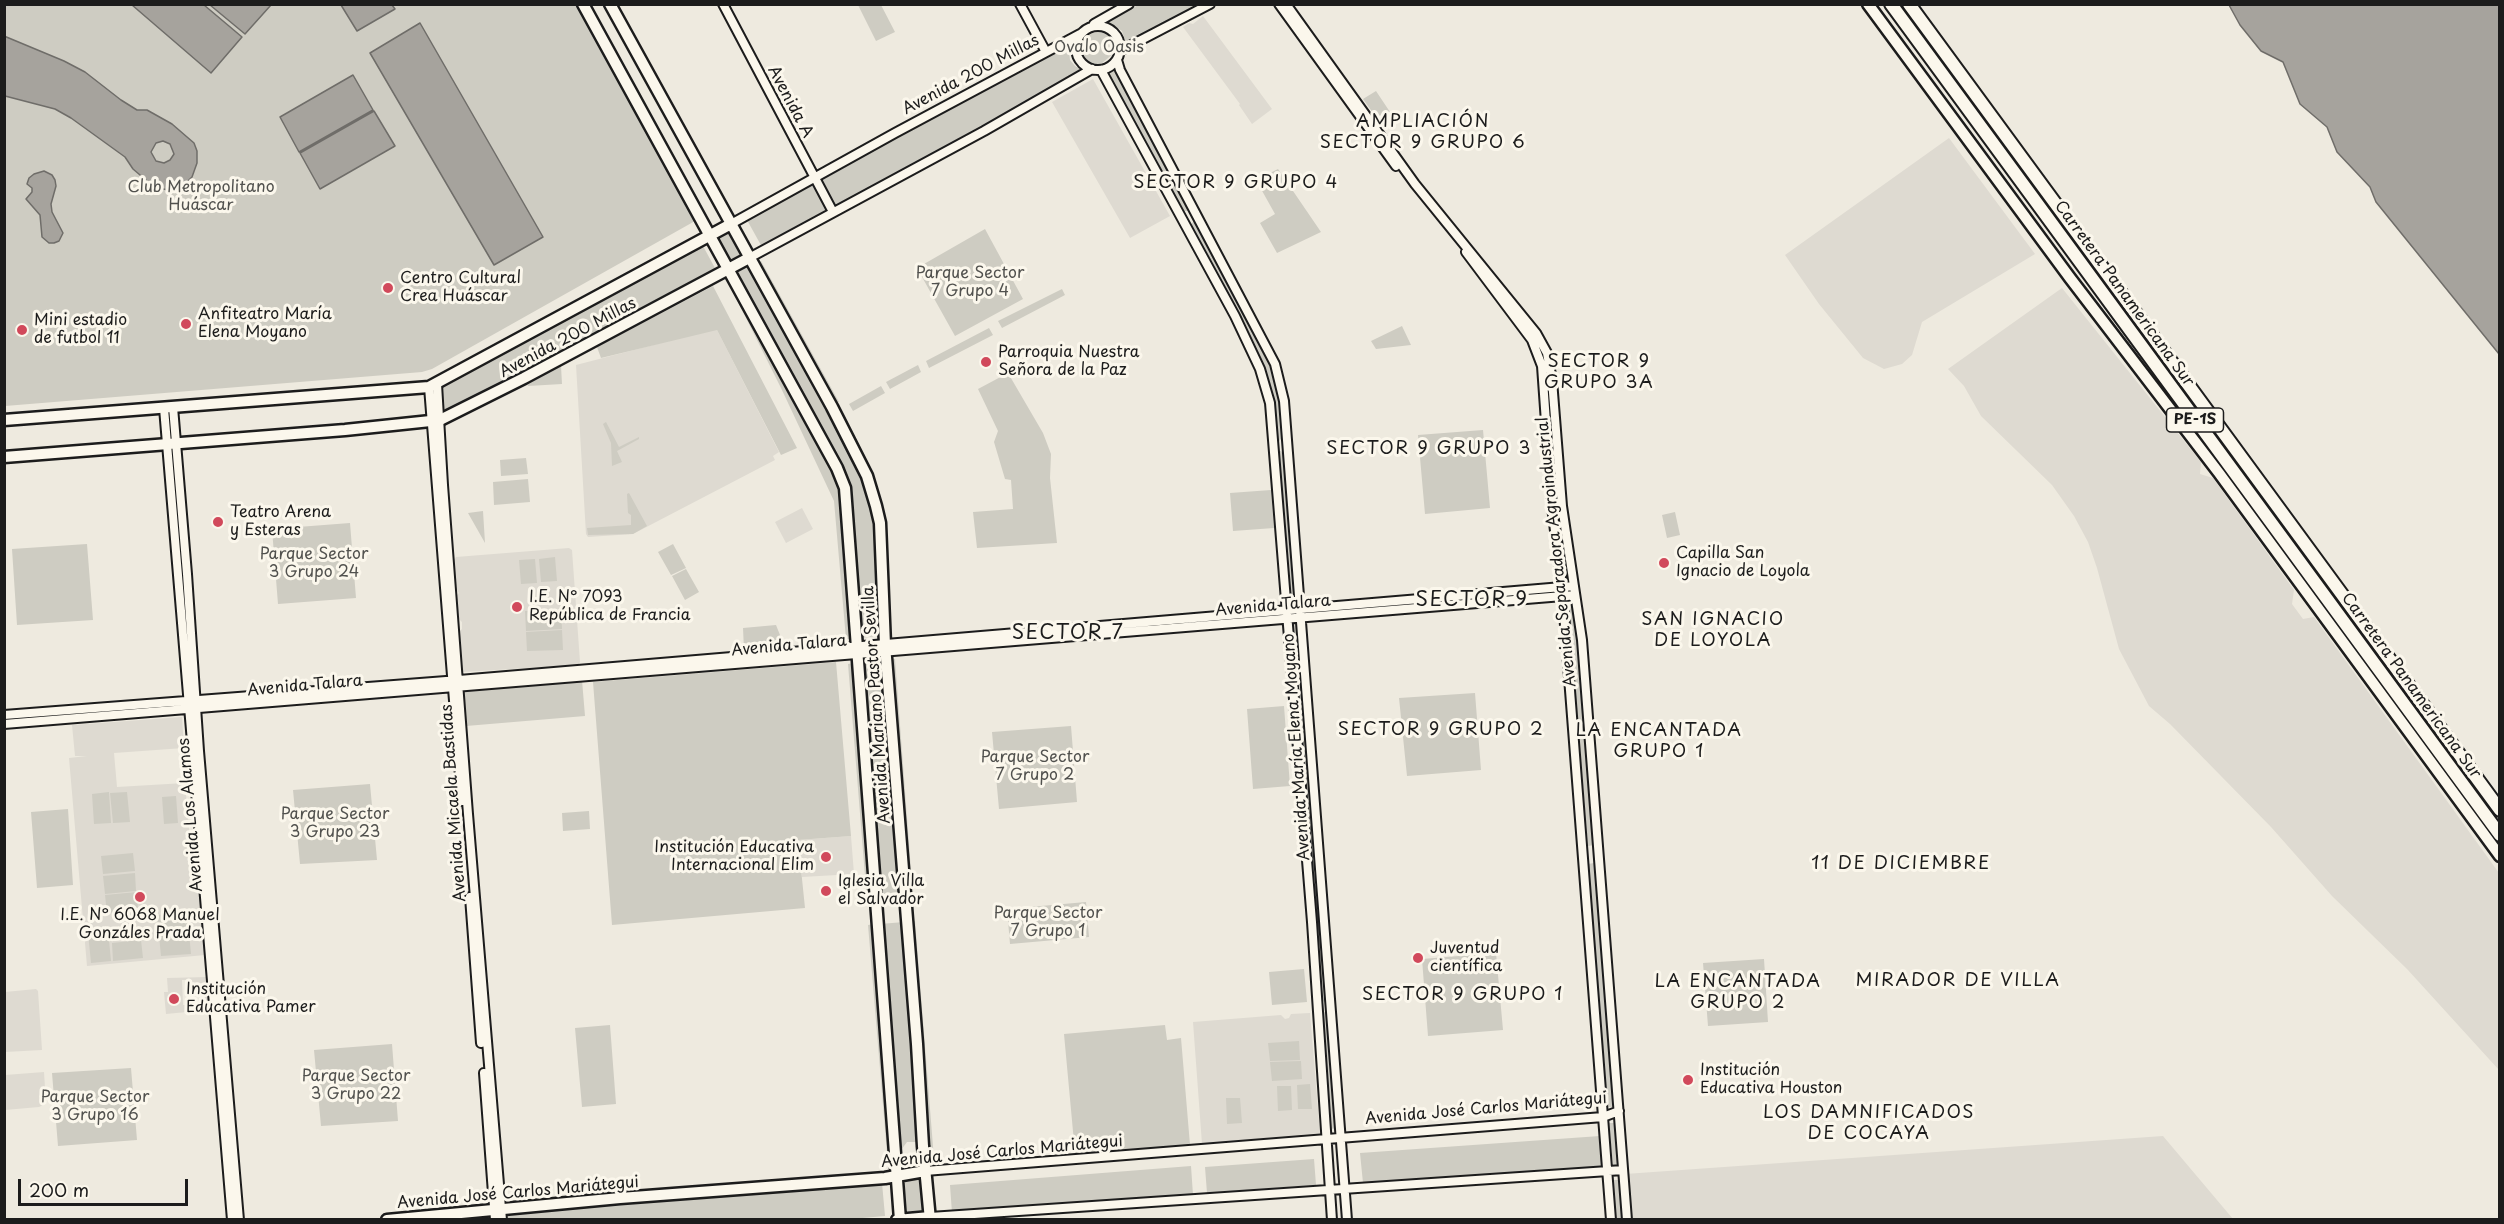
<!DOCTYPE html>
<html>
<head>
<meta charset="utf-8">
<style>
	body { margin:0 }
	#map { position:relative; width:2504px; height:1224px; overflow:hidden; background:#eeeadf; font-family:"Playpen Sans",sans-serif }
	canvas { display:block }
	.frame { position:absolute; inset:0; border:6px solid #1c1c1c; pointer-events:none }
	.scale { position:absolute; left:18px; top:1179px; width:170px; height:27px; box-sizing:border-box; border:3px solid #1c1c1c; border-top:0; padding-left:8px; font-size:18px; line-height:21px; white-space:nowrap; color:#1c1c1c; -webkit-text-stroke:4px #fbf7ec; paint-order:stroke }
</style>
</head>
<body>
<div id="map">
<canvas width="2504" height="1224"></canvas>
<div class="frame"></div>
<div class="scale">200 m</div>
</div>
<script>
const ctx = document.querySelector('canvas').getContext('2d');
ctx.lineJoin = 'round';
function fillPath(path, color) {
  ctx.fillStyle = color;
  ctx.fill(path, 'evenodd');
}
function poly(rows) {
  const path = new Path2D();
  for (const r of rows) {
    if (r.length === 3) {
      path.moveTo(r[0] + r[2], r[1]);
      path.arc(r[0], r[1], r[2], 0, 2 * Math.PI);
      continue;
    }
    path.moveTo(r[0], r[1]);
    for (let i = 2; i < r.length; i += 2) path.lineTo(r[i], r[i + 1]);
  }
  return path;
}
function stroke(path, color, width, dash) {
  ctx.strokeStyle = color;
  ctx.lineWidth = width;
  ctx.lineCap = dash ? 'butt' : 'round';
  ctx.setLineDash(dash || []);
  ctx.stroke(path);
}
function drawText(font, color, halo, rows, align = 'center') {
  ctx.font = font + ' "Playpen Sans",sans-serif';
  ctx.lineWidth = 6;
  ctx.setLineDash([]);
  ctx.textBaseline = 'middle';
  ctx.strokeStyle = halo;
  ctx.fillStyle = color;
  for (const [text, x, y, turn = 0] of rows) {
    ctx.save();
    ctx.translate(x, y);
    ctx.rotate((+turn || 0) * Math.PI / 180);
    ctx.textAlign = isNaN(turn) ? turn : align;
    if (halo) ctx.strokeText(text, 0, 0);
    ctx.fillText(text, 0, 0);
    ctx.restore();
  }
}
const built = poly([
	[1203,16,1272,109,1252,124,1239,105,1240,104,1183,27,1189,23,1193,24],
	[1093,79,1170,216,1130,238,1052,102],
	[1949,138,2035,254,1922,322,1912,355,1902,364,1884,369,1863,358,1819,304,1785,255],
	[2062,288,2201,462,2200,474,2213,478,2294,590,2292,604,2303,619,2314,617,2499,873,2499,1070,2407,969,2332,896,2271,827,2170,724,2149,706,2119,649,2097,568,2088,542,2074,516,2052,485,1981,416,1964,386,1948,369],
	[715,329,717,330,779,452,773,456,775,460,633,534,588,537,586,534,576,365],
	[802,508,813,529,786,543,775,522],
	[569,548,572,550,580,662,578,665,463,672,459,632,462,629,462,622,459,619,456,596,459,593,456,589,454,560,456,557],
	[182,717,184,748,114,753,117,787,185,783,190,839,194,839,205,955,87,966,69,758,87,756,75,756,72,725],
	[851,836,854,874,802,877,798,840],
	[208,977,209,1005,207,1006,207,1010,166,1014,164,992,168,992,167,978],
	[182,980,189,980,189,989,201,992,201,1005,183,1005],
	[36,989,38,991,42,1050,5,1052,5,992],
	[1310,1013,1320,1133,1202,1144,1193,1022,1281,1015,1285,1019,1289,1018,1291,1014],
	[44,1072,46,1104,39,1107,5,1110,5,1075],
	[2163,1136,2233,1219,1629,1219,1625,1174]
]);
const green = poly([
	[5,5,577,5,691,209,695,221,432,369,422,372,5,406],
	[858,5,881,5,895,32,876,41],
	[1138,5,1204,5,1127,47,1122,31,1108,22],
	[1104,31,1112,34,1116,40,1114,53,1101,64,1085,64,1079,53,1081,43,1092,33],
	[1068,42,1070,60,1075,66,1084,71,834,208,819,180],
	[1113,70,1142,118,1190,211,1183,211,1107,76,1110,71],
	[1376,91,1390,112,1378,120,1363,99],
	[1278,169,1321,232,1277,253,1260,223,1275,214,1256,180],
	[812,184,827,211,762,247,747,220],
	[1195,219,1270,361,1278,391,1282,438,1279,441,1276,440,1270,389,1263,366,1191,225],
	[985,229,1023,299,955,336,917,268],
	[728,231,742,253,743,256,734,262,729,260,718,238],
	[701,246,703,246,716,270,442,417,439,389,441,386],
	[748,261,837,424,863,478,875,517,881,636,858,638,849,502,817,422,732,269],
	[761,261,839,402,834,405,756,264],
	[730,275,834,468,841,488,852,639,846,639,834,501,781,388,726,278],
	[713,286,797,448,781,455,717,330,601,358,597,347],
	[1062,289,1065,295,1002,328,998,321],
	[1402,326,1411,345,1376,349,1371,341],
	[989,328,993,335,929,368,926,361],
	[918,365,921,372,890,389,886,382],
	[561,366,562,384,528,386,527,383],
	[1008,373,1043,433,1051,454,1050,478,1057,543,977,548,973,512,1013,509,1011,480,1005,479,994,442,998,431,978,389],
	[881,386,885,393,853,411,849,404],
	[606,422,619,447,639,437,639,439,617,451,622,462,612,466,611,443,603,424],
	[1483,430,1490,508,1425,514,1418,435],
	[1277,451,1281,451,1283,454,1291,536,1294,607,1289,607],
	[526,458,528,474,501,476,500,460],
	[528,479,530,502,494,505,493,482],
	[1271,490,1274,528,1233,531,1230,493],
	[629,493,647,526,633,534,588,535,587,528,631,525,631,515,628,513,627,494],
	[483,511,485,543,468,513],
	[1675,512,1680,535,1667,538,1662,515],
	[350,523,356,598,278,604,272,529],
	[87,544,93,620,17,625,12,549],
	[673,544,686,568,671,575,658,552],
	[555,557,557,581,541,582,539,559],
	[535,559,537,583,521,584,519,560],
	[686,569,699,592,685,600,672,576],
	[1568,602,1575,602,1594,845,1588,846],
	[561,609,562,629,526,631,525,611],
	[1292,624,1297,625,1317,869,1313,872,1311,871,1290,626],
	[776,625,784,645,782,647,744,650,743,628],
	[562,630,563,650,527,651,526,632],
	[895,659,913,897,908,898,890,660],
	[883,660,902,897,879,900,860,662],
	[836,662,851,836,798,840,805,908,612,925,593,682],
	[854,663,873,900,867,901,848,664],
	[582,680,585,716,466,726,463,690],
	[1475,693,1481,770,1407,776,1399,698],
	[1284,706,1290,786,1253,789,1247,709],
	[1071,726,1077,802,999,809,992,732],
	[370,784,377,860,300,864,293,790],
	[109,792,111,823,94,824,92,794],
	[127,792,130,822,113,823,110,793],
	[176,796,178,823,164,824,162,797],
	[68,809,73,885,37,888,31,812],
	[589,811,590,829,563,831,562,813],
	[133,853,135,871,103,874,101,856],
	[1594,863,1614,1107,1608,1107,1588,864],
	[135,873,136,891,105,894,103,876],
	[1313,885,1318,886,1327,1000,1325,1002,1320,1000,1311,887],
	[137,892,138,910,107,913,105,895],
	[1086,902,1089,937,1010,944,1007,909],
	[187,912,191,954,161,956,157,915],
	[915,921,934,1159,927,1160,910,922],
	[904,922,920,1142,907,1142,898,1154,880,924],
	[875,924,893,1164,888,1165,868,925],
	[108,930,111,961,91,963,88,932],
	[141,940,143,958,113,961,112,943],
	[1496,953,1503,1030,1428,1036,1422,959],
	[1764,959,1768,1022,1708,1026,1703,963],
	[1304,969,1307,1002,1272,1005,1269,972],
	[1324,1012,1329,1015,1338,1128,1330,1129,1321,1014],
	[610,1025,616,1104,582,1107,575,1028],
	[1165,1025,1167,1040,1181,1038,1190,1145,1075,1153,1064,1034],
	[1299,1041,1300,1060,1270,1061,1268,1043],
	[392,1044,398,1121,321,1126,314,1050],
	[1301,1061,1302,1079,1272,1081,1270,1062],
	[131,1068,137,1140,58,1146,52,1073],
	[1310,1084,1312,1109,1298,1109,1297,1085],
	[1277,1086,1291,1086,1292,1110,1278,1111],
	[1226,1098,1240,1098,1242,1123,1227,1124],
	[1609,1123,1615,1123,1619,1165,1613,1166],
	[1600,1136,1603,1167,1363,1183,1360,1153],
	[1314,1159,1316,1185,1207,1193,1205,1167],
	[1191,1166,1193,1195,952,1213,950,1185],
	[919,1176,923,1178,927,1212,905,1214,902,1179],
	[1613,1180,1620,1180,1623,1219,1616,1219],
	[882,1183,885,1216,840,1220,506,1220,508,1213]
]);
const water = poly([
	[132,5,204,5,242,37,211,73,132,5],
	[210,5,271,5,245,34,210,5],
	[341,5,392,5,395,9,357,31,341,5],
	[2229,5,2499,5,2499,354,2376,202,2370,187,2337,152,2327,127,2300,104,2283,62,2261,51,2240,25,2229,5],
	[420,23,543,237,494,265,370,53,420,23],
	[4,36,64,61,85,72,121,100,137,110,147,110,172,124,194,143,197,151,197,163,192,177,185,184,177,188,168,190,154,187,133,169,125,157,71,118,55,109,5,96,4,36],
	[163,141,170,144,174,154,170,160,164,163,156,161,151,152,156,143,163,141],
	[353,75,373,110,299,152,280,117,353,75],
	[374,111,395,146,320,189,300,153,374,111],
	[44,171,52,175,55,180,56,186,51,204,52,212,63,233,59,241,54,243,49,243,42,237,40,215,26,199,32,192,32,188,27,184,29,178,34,174,44,171]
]);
const minor = poly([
	[723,4,833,212],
	[1020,4,1046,52],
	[1279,4,1396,166],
	[1286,4,1415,184,1536,333,1547,353,1552,380,1562,506,1582,640,1627,1220],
	[1094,24,1129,4],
	[1098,48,22],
	[1120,51,1210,4],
	[1117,60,1120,70,1275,364,1284,401,1347,1220],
	[1101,70,1235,316,1260,369,1270,403,1312,922,1332,1220],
	[731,224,895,133,1080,34],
	[1466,252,1532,340,1542,366,1552,507,1562,587,1611,1220],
	[749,258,984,131,1092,69],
	[437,384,443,485,468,814,502,1220],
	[429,387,462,801],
	[173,407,187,574,199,751,239,1220],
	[164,408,232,1220],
	[4,715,459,680,1574,586],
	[4,724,1575,595],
	[470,897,481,1043],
	[484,1073,495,1220],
	[925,1171,1603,1117,1619,1111],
	[930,1217,1623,1170]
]);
const major = poly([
	[583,4,837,468,845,488,900,1220],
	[610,4,832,407,867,476,876,506,880,523,885,645,917,1044,923,1146,930,1220],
	[1868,4,2070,278,2219,473,2500,856],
	[4,420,429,387,731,224],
	[4,457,345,430,440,420,524,378,749,258],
	[387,1220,620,1198,885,1178,925,1171],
	[897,1220,930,1217]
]);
const highway = poly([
	[1891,4,2500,835],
	[1909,4,2500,810]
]);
const markers = [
	[388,288,6,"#d1495b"],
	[186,324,6,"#d1495b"],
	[22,330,6,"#d1495b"],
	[986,362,6,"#d1495b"],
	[218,522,6,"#d1495b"],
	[1664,563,6,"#d1495b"],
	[517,607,6,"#d1495b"],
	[826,857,6,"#d1495b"],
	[826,891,6,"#d1495b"],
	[140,897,6,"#d1495b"],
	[1418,958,6,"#d1495b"],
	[174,999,6,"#d1495b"],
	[1688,1080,6,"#d1495b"]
];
const shields = [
	[2195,420,57]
];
const shieldNames = [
	["PE-1S",2195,420]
];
const parkNames = [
	["Ovalo Oasis",1099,48],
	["Club Metropolitano",201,188],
	["Huáscar",201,206],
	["Parque Sector",970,274],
	["7 Grupo 4",970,292],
	["Parque Sector",314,555],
	["3 Grupo 24",314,573],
	["Parque Sector",1035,758],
	["7 Grupo 2",1035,776],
	["Parque Sector",335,815],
	["3 Grupo 23",335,833],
	["Parque Sector",1048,914],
	["7 Grupo 1",1048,932],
	["Parque Sector",356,1077],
	["3 Grupo 22",356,1095],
	["Parque Sector",95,1098],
	["3 Grupo 16",95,1116]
];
const streetNames = [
	["Avenida 200 Millas",971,75,-28],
	["Avenida A",790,102,62],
	["Carretera Panamericana Sur",2124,294,54],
	["Avenida 200 Millas",568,338,-28],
	["Avenida Separadora Agroindustrial",1557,552,-96],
	["Avenida Talara",1273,606,-5],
	["Avenida Talara",789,646,-5],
	["Avenida Talara",305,686,-5],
	["Carretera Panamericana Sur",2411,686,54],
	["Avenida Mariano Pastor Sevilla",877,705,-94],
	["Avenida María Elena Moyano",1297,747,-94],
	["Avenida Micaela Bastidas",454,803,-94],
	["Avenida Los Alamos",191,815,-95],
	["Avenida José Carlos Mariátegui",1486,1109,-5],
	["Avenida José Carlos Mariátegui",1002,1152,-5],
	["Avenida José Carlos Mariátegui",518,1193,-5]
];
const poiNames = [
	["Centro Cultural",400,279],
	["Crea Huáscar",400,297],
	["Anfiteatro María",198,315],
	["Elena Moyano",198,333],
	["Mini estadio",34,321],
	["de futbol 11",34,339],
	["Parroquia Nuestra",998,353],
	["Señora de la Paz",998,371],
	["Teatro Arena",230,513],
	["y Esteras",230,531],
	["Capilla San",1676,554],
	["Ignacio de Loyola",1676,572],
	["I.E. N° 7093",529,598],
	["República de Francia",529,616],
	["Institución Educativa",814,848,"right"],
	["Internacional Elim",814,866,"right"],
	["Iglesia Villa",838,882],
	["el Salvador",838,900],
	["I.E. N° 6068 Manuel",140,916,"center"],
	["Gonzáles Prada",140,934,"center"],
	["Juventud",1430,949],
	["científica",1430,967],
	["Institución",186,990],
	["Educativa Pamer",186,1008],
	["Institución",1700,1071],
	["Educativa Houston",1700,1089]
];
const neighbourhoodNames = [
	["AMPLIACIÓN",1423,122],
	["SECTOR 9 GRUPO 6",1423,143],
	["SECTOR 9 GRUPO 4",1236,183],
	["SECTOR 9",1599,362],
	["GRUPO 3A",1599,383],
	["SECTOR 9 GRUPO 3",1429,449],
	["SAN IGNACIO",1713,620],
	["DE LOYOLA",1713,641],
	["SECTOR 9 GRUPO 2",1441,730],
	["LA ENCANTADA",1659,731],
	["GRUPO 1",1659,752],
	["11 DE DICIEMBRE",1901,864],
	["MIRADOR DE VILLA",1958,981],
	["LA ENCANTADA",1738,982],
	["GRUPO 2",1738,1003],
	["SECTOR 9 GRUPO 1",1463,995],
	["LOS DAMNIFICADOS",1869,1113],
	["DE COCAYA",1869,1134]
];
const quarterNames = [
	["SECTOR 9",1472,600],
	["SECTOR 7",1068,633]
];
fillPath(built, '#dedad1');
fillPath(green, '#ceccc2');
fillPath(water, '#a6a39d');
stroke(water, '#6f6d69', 1.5);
stroke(minor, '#1c1c1c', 12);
stroke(major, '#1c1c1c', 15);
stroke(highway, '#1c1c1c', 16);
stroke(minor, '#fbf7ec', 8);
stroke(major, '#fbf7ec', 10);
stroke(highway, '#fbf7ec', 12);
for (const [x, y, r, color] of markers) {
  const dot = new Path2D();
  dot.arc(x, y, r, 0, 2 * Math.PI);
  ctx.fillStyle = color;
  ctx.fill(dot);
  stroke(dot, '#fbf7ec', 2);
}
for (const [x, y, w] of shields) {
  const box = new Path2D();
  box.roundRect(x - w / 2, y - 12, w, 24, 4.5);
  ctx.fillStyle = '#fbf7ec';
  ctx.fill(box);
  stroke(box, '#1c1c1c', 1.5);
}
drawText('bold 15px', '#1c1c1c', null, shieldNames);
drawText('16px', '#51514e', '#fbf7ec', parkNames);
drawText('16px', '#1c1c1c', '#fbf7ec', streetNames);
drawText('16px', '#1c1c1c', '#fbf7ec', poiNames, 'left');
ctx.letterSpacing = '1.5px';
drawText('18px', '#1c1c1c', '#fbf7ec', neighbourhoodNames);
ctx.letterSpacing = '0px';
ctx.letterSpacing = '1.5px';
drawText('20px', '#1c1c1c', '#fbf7ec', quarterNames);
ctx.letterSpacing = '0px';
</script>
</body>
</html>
